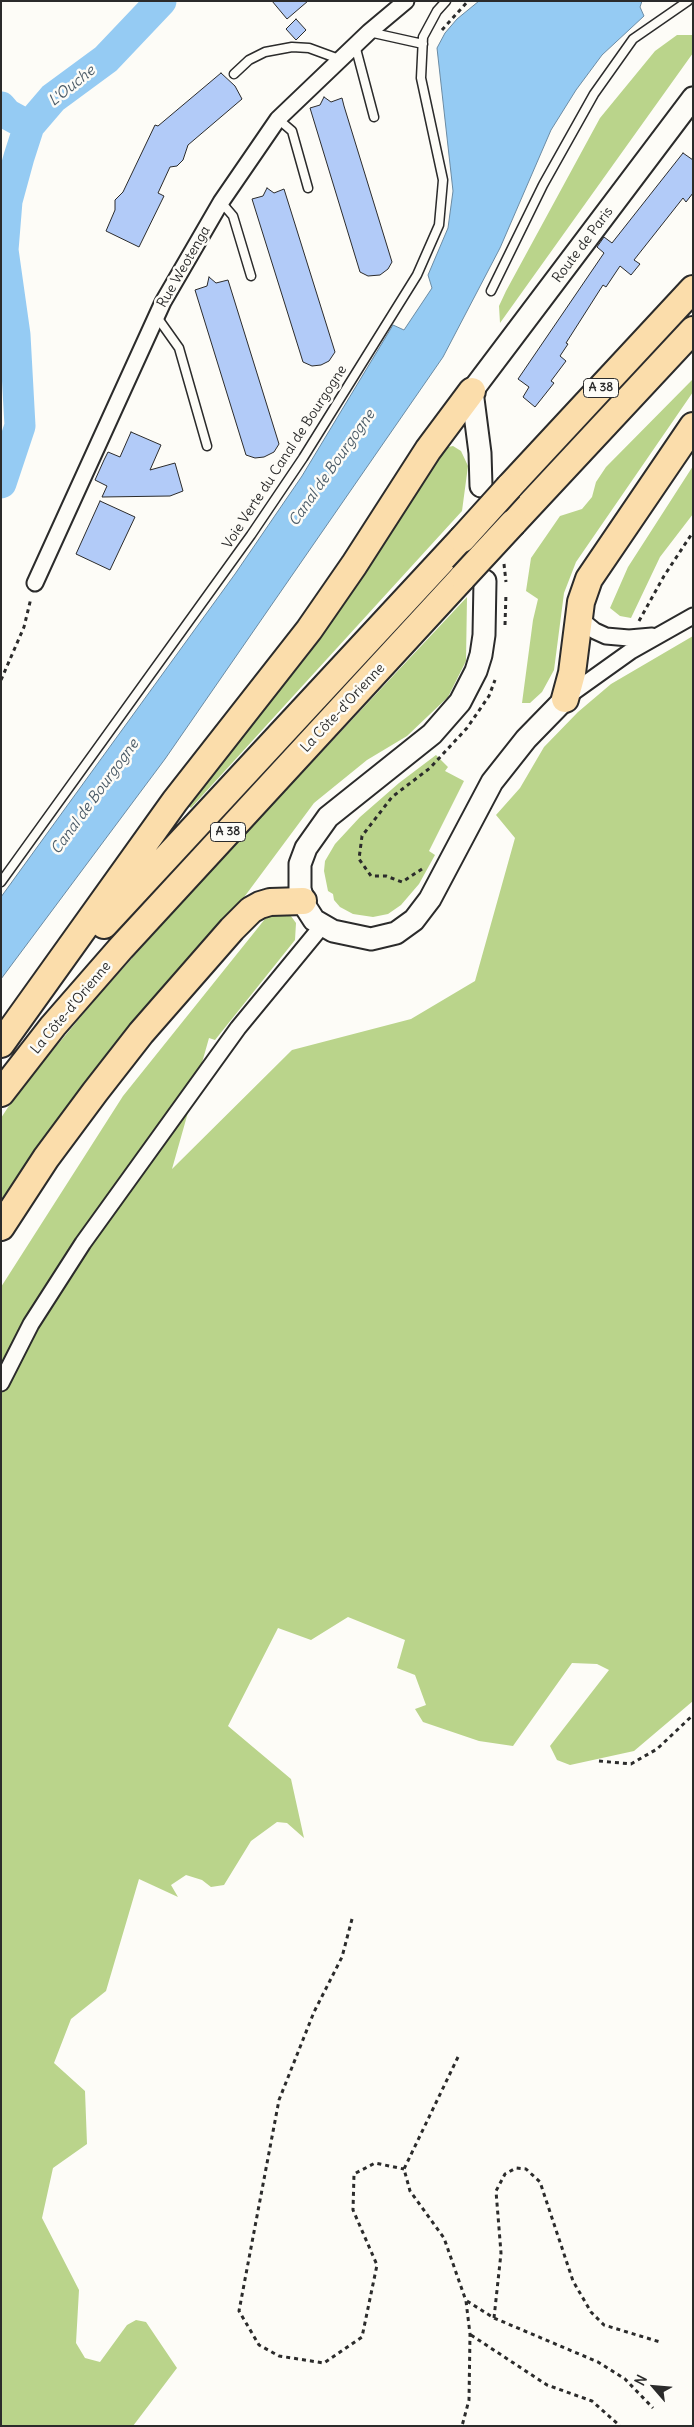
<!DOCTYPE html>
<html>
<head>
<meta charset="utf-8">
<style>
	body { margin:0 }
	#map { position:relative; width:694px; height:2427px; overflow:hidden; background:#fdfcf7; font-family:Delius,sans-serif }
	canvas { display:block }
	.frame { position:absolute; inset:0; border:2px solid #2b2b2b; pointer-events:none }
	.north { position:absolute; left:629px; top:2362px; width:50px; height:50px; -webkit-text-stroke:4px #fdfcf7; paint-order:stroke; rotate:297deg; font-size:14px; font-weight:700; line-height:20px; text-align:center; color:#2b2b2b }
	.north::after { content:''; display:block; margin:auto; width:18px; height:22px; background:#2b2b2b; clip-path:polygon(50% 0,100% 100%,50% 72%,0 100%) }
</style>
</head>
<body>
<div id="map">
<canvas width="694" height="2427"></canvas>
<div class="frame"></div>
<div class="north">N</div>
</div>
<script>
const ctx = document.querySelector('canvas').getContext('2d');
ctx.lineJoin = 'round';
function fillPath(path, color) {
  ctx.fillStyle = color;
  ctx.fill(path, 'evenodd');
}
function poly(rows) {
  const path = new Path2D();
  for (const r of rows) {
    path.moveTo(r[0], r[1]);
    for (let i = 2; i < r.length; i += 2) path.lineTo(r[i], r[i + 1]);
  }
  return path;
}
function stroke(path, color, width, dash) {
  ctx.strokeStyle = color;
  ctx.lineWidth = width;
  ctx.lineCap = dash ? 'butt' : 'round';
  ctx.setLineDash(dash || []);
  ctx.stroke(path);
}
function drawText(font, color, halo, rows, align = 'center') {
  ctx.font = font + ' Delius,sans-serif';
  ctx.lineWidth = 5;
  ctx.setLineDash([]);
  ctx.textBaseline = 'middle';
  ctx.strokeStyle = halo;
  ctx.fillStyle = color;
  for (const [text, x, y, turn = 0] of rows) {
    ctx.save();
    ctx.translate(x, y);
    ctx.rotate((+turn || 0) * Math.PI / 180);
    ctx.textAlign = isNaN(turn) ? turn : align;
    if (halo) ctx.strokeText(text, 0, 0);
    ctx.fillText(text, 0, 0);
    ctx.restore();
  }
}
const green = poly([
	[677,35,693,35,693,53,500,323,499,306,506,291,600,118,655,51],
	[693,379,693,392,576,562,564,593,554,670,542,692,530,703,522,703,533,620,538,599,526,591,531,558,560,516,582,509,592,497,596,482,606,467],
	[453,446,461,451,468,466,462,511,191,808,188,806,308,655,345,603,443,448],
	[693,466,693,514,660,557,631,618,620,616,610,608,628,567],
	[467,597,466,661,448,697,407,736,367,760,314,803,242,900,193,956,1,1209,1,1118,18,1092,99,995,213,868],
	[693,636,693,1701,634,1751,570,1765,557,1760,550,1746,609,1670,597,1664,572,1663,513,1746,479,1741,423,1722,415,1709,426,1705,415,1675,397,1668,405,1640,348,1617,311,1640,278,1628,228,1726,291,1779,304,1838,287,1823,277,1822,251,1841,224,1885,211,1887,202,1880,186,1875,171,1885,178,1897,139,1879,106,1991,71,2019,54,2063,85,2091,87,2144,53,2168,42,2218,79,2290,76,2343,85,2358,100,2362,127,2325,136,2320,146,2322,177,2368,133,2426,1,2426,1,1287,123,1096,269,914,288,912,296,923,295,940,215,1040,209,1038,172,1169,292,1050,411,1019,475,981,515,838,496,815,520,788,544,747,578,712,611,684],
	[436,755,448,767,445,771,464,781,429,851,435,855,419,884,401,905,388,914,373,917,353,914,340,907,334,900,333,894,328,891,324,871,325,861,335,844,360,817,399,783]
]);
const water = poly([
	[479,1,642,1,640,7,644,16,602,55,576,90,551,130,500,248,443,357,165,759,1,979,1,897,235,574,302,476,393,325,404,330,432,288,428,275,448,228,453,191,437,48,445,33,457,19,479,1]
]);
const river = poly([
	[1,107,7,114,29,126],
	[1,483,20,426,15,335,3,250,7,201,19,157,29,126,53,98,106,59,161,1]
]);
const building = poly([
	[272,1,308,1,287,19,272,1],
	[296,19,306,30,296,40,286,29,296,19],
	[221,73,235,86,242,99,188,145,183,160,177,166,170,167,158,193,164,196,139,247,106,231,115,210,115,200,123,192,155,125,158,126,221,73],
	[324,97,331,102,342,98,344,106,392,262,388,269,380,275,368,276,360,272,310,108,320,105,324,97],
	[683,153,693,160,693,193,686,202,683,198,634,260,640,264,631,275,620,266,606,287,603,285,566,343,568,344,560,356,566,361,551,381,554,383,535,407,523,397,529,387,518,379,604,253,597,247,604,237,612,243,683,153],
	[267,188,274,193,284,189,335,352,329,361,321,365,312,366,303,362,252,199,263,196,267,188],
	[209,277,216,283,228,280,279,444,274,452,264,457,255,458,246,455,195,290,207,286,209,277],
	[131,432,161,445,150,470,175,463,183,491,170,496,102,497,107,486,95,480,104,460,108,452,120,457,131,432],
	[100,501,135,517,110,570,76,554,100,501]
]);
const path = poly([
	[442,30,468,1],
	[504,564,506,582],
	[639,621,664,576,693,532],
	[505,625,506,593],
	[1,680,24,627,31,598],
	[422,869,402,882,386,876,371,876,359,859,362,836,392,797,430,768,467,728,489,696,495,680],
	[599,1761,631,1764,657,1749,693,1715],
	[352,1919,342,1957,314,2012,279,2100,239,2311,259,2345,279,2356,324,2363,362,2337,377,2265,353,2210,354,2174,375,2163,404,2169],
	[458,2057,404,2169,410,2191,444,2238,466,2301,470,2334,469,2400,462,2426],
	[467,2301,494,2318,598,2362,625,2379,653,2408],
	[494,2318,501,2253,496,2191,505,2174,516,2168,526,2169,540,2182,573,2281,591,2312,604,2325,660,2342],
	[471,2335,547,2385,592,2401,620,2426]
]);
const service = poly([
	[369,32,423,44],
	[355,45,374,117],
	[234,74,249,60,265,52,292,47,309,48,339,59],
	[278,119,292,131,308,188],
	[221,202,233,216,251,276],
	[491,291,543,185,594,94,633,39,688,1],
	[157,317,179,348,207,446],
	[1,882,251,535,303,458,417,275,439,225,443,180,421,78,423,37,437,11,446,1]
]);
const minor = poly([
	[35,583,163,302,221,202,278,119,369,32,406,1],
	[579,618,595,631,606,636,629,638,652,636],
	[568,696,631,651,693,616],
	[1,1383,31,1324,83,1243,238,1028,322,926]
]);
const secondary = poly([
	[481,486,480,453,472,391,693,98],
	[485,581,484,635,481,655,476,671,460,702,432,734,328,817,306,848,300,864,300,889,305,906,314,920,333,931,371,939,396,933,414,920,430,899,492,782,526,739,565,699]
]);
const motorway = poly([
	[509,487,693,289],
	[513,523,693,330],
	[565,699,572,673,581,602,589,579,693,426],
	[104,925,462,539],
	[1,1044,175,801,309,630,354,565,428,450,472,391],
	[1,1093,53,1026,121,948,463,577],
	[1,1227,46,1158,95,1092,141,1033,232,929,251,910,260,905,270,902,303,901]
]);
const motorwayBridge = poly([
	[462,539,509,487],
	[463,577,513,523]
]);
const shields = [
	[601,388,35],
	[228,832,35]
];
const shieldNames = [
	["A 38",601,388],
	["A 38",228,832]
];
const streetNames = [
	["Route de Paris",583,245,-53],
	["Rue Weotenga",184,267,-60],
	["Voie Verte du Canal de Bourgogne",285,457,-57],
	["La Côte-d'Orienne",343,708,-47],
	["La Côte-d'Orienne",71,1008,-50]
];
const waterNames = [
	["L'Ouche",72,86,-39],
	["Canal de Bourgogne",332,468,-55],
	["Canal de Bourgogne",95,797,-54]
];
fillPath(green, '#bad48b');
fillPath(water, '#95cbf3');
stroke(water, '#6b8ba3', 1);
stroke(river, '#95cbf3', 31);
fillPath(building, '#b2cbf8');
stroke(building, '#2b2b2b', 1);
stroke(service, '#2b2b2b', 11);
stroke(minor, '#2b2b2b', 19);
stroke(secondary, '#2b2b2b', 25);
stroke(motorway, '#2b2b2b', 30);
stroke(path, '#2b2b2b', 3, [4, 4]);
stroke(service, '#fdfcf7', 8);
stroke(minor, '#fdfcf7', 15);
stroke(secondary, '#fdfcf7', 21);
stroke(motorway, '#fbddab', 26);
stroke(motorwayBridge, '#2b2b2b', 30, []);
stroke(motorwayBridge, '#fbddab', 26);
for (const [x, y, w] of shields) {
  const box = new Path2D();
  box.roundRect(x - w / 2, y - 9.5, w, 19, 4);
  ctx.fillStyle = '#fdfcf7';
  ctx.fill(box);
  stroke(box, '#2b2b2b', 1);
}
drawText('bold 12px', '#2b2b2b', null, shieldNames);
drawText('14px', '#2b2b2b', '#fdfcf7', streetNames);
drawText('italic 15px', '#4b5b67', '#fdfcf7', waterNames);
</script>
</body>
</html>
